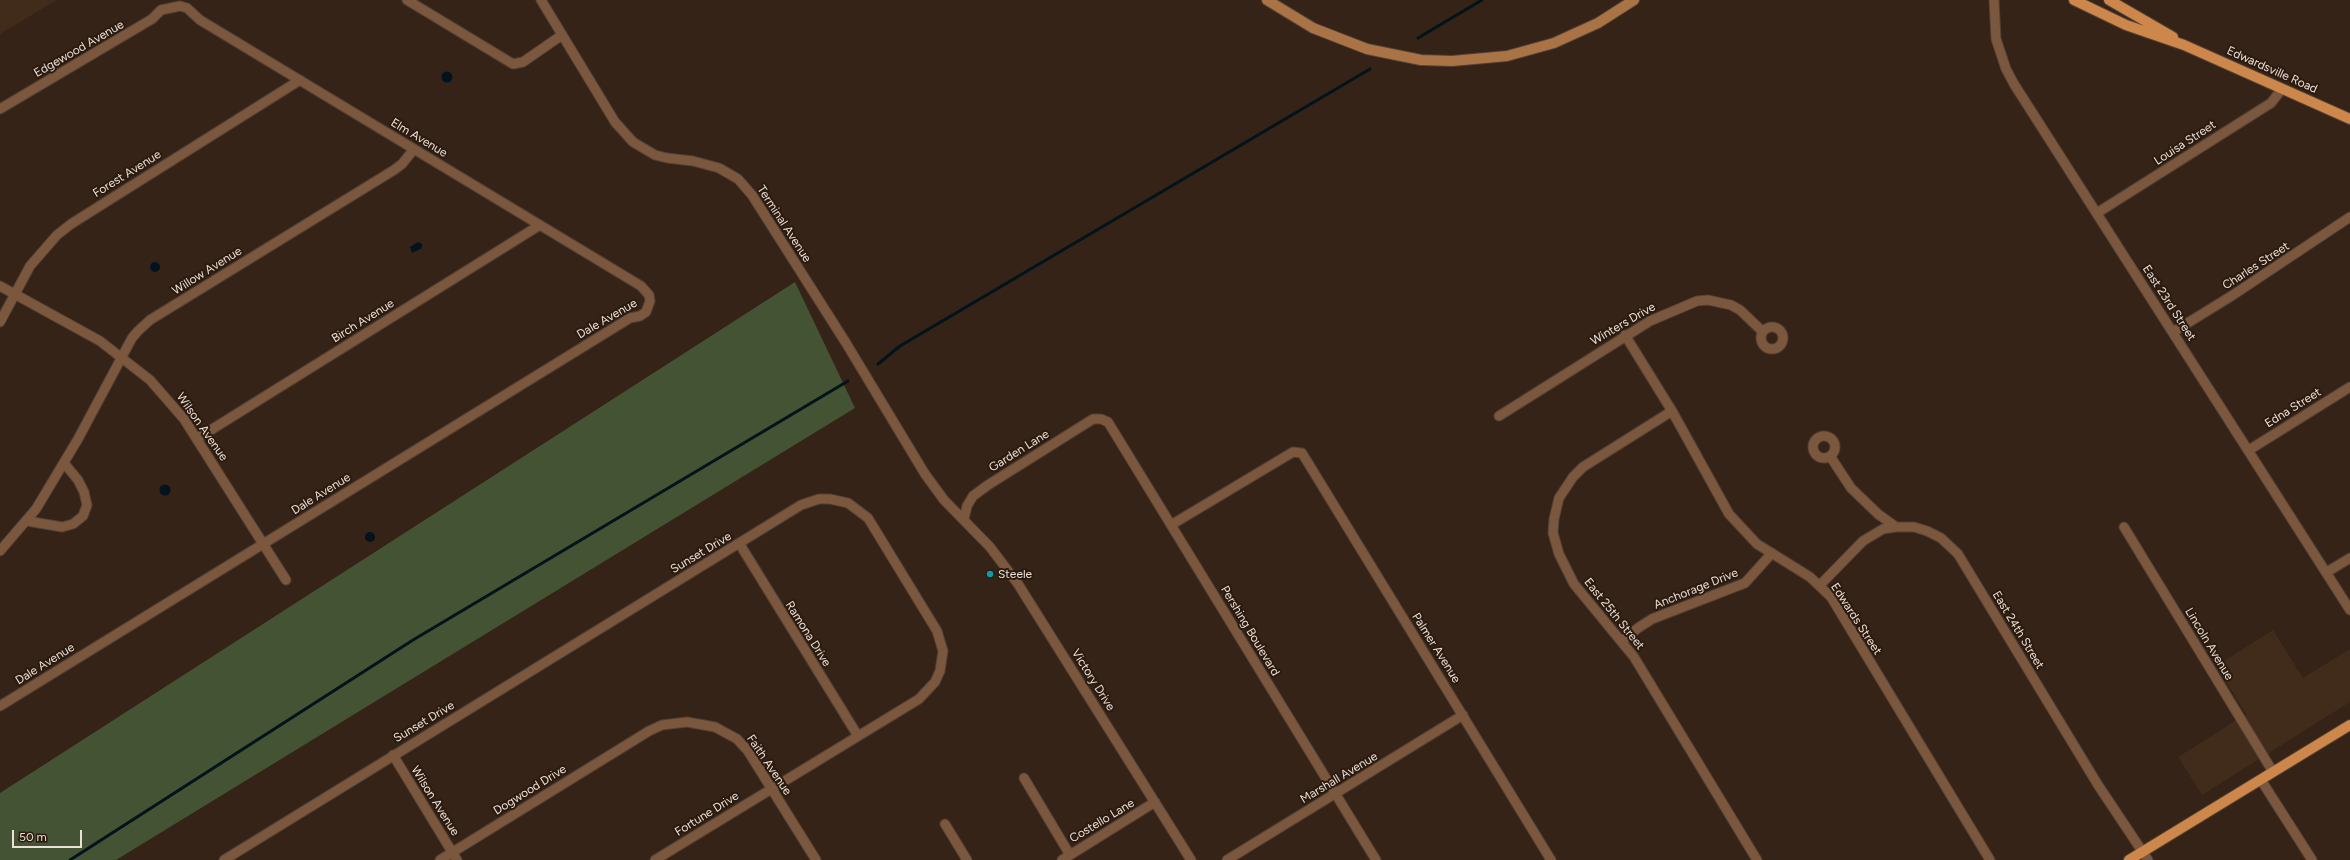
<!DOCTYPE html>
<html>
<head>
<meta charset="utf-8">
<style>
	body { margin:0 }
	#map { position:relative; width:2350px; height:860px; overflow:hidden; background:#352317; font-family:Figtree,sans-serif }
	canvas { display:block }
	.scale { position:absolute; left:12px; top:830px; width:70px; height:18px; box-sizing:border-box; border:2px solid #ecdfd8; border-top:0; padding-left:5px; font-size:12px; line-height:14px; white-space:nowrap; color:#ecdfd8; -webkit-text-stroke:3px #2b1a0e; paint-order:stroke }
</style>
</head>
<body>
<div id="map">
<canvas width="2350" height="860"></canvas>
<div class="scale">50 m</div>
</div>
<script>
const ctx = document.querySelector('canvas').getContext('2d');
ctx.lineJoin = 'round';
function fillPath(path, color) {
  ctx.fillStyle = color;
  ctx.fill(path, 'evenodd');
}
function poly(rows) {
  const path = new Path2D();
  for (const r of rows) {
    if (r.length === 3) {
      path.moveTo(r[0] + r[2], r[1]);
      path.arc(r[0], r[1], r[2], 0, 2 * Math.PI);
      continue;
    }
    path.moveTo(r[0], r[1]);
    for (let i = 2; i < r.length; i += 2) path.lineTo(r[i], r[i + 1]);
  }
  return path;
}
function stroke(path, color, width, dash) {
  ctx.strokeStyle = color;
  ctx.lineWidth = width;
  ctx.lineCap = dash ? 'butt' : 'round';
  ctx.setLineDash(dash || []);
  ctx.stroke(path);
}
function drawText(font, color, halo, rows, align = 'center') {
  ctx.font = font + ' Figtree,sans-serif';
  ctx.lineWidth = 4;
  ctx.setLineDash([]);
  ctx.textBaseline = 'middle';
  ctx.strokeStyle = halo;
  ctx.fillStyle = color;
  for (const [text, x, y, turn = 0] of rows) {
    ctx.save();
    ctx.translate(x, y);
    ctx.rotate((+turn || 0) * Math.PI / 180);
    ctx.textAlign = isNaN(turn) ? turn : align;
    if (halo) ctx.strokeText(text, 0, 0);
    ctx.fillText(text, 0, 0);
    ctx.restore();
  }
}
const built = poly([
	[0,0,57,0,0,34],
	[2273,630,2303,678,2350,649,2350,702,2202,795,2178,757,2246,714,2216,666]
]);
const green = poly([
	[795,282,855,408,116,860,0,860,0,793]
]);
const water = poly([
	[447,77,5.5],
	[418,242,422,244,422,248,412,253,410,247],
	[155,267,5],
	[165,490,5.5],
	[370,537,5]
]);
const stream = poly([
	[1418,38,1482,0],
	[878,364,900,346,1370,69],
	[70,860,413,640,848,381]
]);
const minor = poly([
	[407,0,513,64,523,62,562,35],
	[541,0,615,122,633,142,655,155,667,158,693,161,719,168,738,179,752,195,846,343,925,474,944,500,990,547,1018,584,1191,860],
	[1994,0,1996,39,2006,69,2014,84,2350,610],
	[0,109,152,19,161,10,180,6,187,8,200,20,641,286,649,295,650,301,646,312,640,316,630,318,0,706],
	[2097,213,2271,103,2282,89],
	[0,286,100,341,150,380,184,419,286,580],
	[0,322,30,266,57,235,71,224,300,80],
	[1772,338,11],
	[2173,332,2233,295,2350,217],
	[1625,335,1672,411,1729,514,1757,544,1810,577,1831,597,1990,860],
	[1672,411,1583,467,1573,477,1559,498,1554,519,1553,533,1559,554,1574,584,1634,657,1757,860],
	[1499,416,1650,321,1697,301,1708,300,1731,305,1740,310,1763,332],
	[1824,447,11],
	[198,438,540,225],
	[2249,450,2350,387],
	[1830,456,1851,488,1878,514,1896,527,1914,527,1927,531,1941,538,1958,554,2098,785,2148,860],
	[964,519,967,506,973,496,988,485,1093,419,1101,419,1108,422,1376,860],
	[27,521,62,527,73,524,83,516,87,505,84,492,78,480,64,463],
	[1171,525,1293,452,1302,453,1551,860],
	[2124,527,2273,772],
	[739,543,858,736],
	[0,551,36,509,78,439,132,338,138,331,150,320,394,170,402,164,414,149],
	[2327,572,2350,558],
	[1820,585,1863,541,1883,529,1896,527],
	[1623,640,1638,628,1652,619,1745,583,1772,553],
	[393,755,457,860],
	[1024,778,1070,855],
	[2261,780,2312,860],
	[945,824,967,860],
	[224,860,801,505,819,499,830,499,848,503,868,518,937,631,943,651,940,671,935,682,919,699,655,860],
	[440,860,649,731,662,725,687,722,715,727,737,739,748,751,816,860],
	[1062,860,1155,802],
	[1227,860,1463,715]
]);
const secondary = poly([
	[1267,0,1313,28,1367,49,1421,60,1452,61,1507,56,1554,43,1598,23,1634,0]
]);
const primary = poly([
	[2074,0,2126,25,2184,45,2350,119],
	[2109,0,2173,37],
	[2129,860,2350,725]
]);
const markers = [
	[990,574,4,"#0f9aa8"]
];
const streetNames = [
	["Edgewood Avenue",79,49,-30],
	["Edwardsville Road",2272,70,24],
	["Elm Avenue",419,138,31],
	["Louisa Street",2185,143,-33],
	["Forest Avenue",127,174,-32],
	["Terminal Avenue",784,224,57],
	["Charles Street",2256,266,-33],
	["Willow Avenue",207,271,-32],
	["East 23rd Street",2169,303,57],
	["Dale Avenue",607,319,-30],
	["Birch Avenue",363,321,-32],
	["Winters Drive",1623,324,-30],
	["Edna Street",2293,408,-32],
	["Wilson Avenue",202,427,55],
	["Garden Lane",1019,451,-32],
	["Dale Avenue",321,494,-32],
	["Sunset Drive",701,553,-31],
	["Anchorage Drive",1696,589,-22],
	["East 25th Street",1614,614,51],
	["Edwards Street",1856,619,57],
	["East 24th Street",2018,630,59],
	["Pershing Boulevard",1250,631,59],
	["Ramona Drive",808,634,58],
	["Lincoln Avenue",2209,644,59],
	["Palmer Avenue",1436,648,58],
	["Dale Avenue",45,664,-32],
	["Victory Drive",1093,680,58],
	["Sunset Drive",424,722,-31],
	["Faith Avenue",769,765,56],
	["Marshall Avenue",1339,778,-31],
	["Dogwood Drive",530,790,-32],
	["Wilson Avenue",435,801,58],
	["Fortune Drive",707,814,-32],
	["Costello Lane",1102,821,-31]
];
const poiNames = [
	["Steele",998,574]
];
fillPath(built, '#412b1b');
fillPath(green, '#435333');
fillPath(water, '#02131b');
stroke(stream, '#02131b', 3);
stroke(minor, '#524136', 11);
stroke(secondary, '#524136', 12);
stroke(primary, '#524136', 12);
stroke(minor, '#7b583d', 9);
stroke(secondary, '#aa7346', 10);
stroke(primary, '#ce874b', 10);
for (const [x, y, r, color] of markers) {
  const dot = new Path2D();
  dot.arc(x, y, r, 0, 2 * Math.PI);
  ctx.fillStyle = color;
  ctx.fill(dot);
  stroke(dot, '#2b1a0e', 1.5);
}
drawText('12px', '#ecdfd8', '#2b1a0e', streetNames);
drawText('12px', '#ecdfd8', '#2b1a0e', poiNames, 'left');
</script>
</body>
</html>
